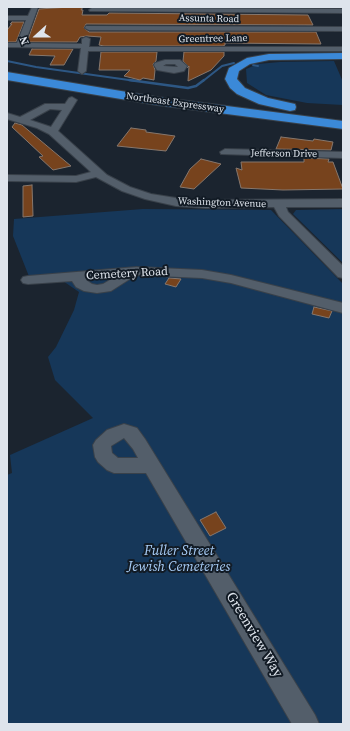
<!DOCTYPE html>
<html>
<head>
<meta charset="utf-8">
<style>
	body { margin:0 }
	#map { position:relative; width:350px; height:731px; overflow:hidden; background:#1b242f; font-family:"Source Serif 4",serif }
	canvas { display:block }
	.frame { position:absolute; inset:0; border:8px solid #dee4ec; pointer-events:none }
	.north { position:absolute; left:16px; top:16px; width:40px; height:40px; -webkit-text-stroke:3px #121b25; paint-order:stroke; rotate:249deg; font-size:11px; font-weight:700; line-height:16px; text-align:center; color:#dee4ec }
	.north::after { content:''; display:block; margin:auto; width:14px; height:18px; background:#dee4ec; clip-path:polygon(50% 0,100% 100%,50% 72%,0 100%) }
</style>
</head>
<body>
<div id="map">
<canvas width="350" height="731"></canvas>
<div class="frame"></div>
<div class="north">N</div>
</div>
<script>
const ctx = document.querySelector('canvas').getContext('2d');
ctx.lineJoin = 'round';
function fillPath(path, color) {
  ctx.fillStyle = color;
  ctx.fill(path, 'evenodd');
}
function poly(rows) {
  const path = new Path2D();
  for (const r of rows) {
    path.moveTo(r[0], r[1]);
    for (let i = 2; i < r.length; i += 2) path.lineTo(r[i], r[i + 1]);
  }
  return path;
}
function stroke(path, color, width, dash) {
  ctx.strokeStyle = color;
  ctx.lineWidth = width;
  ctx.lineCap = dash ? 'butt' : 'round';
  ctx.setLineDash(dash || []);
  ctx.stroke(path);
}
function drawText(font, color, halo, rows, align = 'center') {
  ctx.font = font + ' "Source Serif 4",serif';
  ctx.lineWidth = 4;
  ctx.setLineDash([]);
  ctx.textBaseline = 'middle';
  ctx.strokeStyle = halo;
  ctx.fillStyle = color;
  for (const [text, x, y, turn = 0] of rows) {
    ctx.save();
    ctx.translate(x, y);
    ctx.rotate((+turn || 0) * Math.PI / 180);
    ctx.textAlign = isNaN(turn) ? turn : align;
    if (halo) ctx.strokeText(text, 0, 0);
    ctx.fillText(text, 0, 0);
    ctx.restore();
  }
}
const green = poly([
	[334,61,343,82,343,105,307,103,266,95,247,83,246,69,258,64,280,62],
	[143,209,271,210,343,284,343,724,7,724,7,475,12,473,10,455,93,418,55,380,48,357,56,347,74,310,79,292,63,281,30,279,13,236,14,219],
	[343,209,343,263,293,214,296,210,299,210]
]);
const streamFar1 = poly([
	[7,61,36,67,136,81],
	[253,65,258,66],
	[203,81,222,66,234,63]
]);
const stream = poly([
	[129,80,188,88,196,86,204,80]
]);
const building = poly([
	[70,7,83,7,81,10,83,10,82,15,107,15,109,13,308,15,313,25,86,24,84,28,89,32,316,32,321,44,225,43,225,45,223,46,104,46,99,45,101,37,87,36,80,37,77,42,27,42,39,9,70,7],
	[12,22,24,22,16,42,7,42,7,30,12,24,10,24,12,22],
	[32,49,73,49,64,65,50,65,55,56,29,55,32,49],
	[101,52,157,52,156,61,153,64,155,70,154,80,143,78,140,80,124,76,130,70,99,70,101,52],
	[184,52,224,52,224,56,211,70,188,81,189,66,187,68,188,66,183,61,184,52],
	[15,123,22,125,71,166,53,170,39,157,43,156,12,127,15,123],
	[131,128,146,130,146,132,175,136,166,151,117,146,131,128],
	[281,137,313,141,314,139,333,142,331,150,276,149,281,137],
	[304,158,329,159,328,162,333,162,343,189,283,190,241,188,236,168,242,170,241,162,304,162,304,158],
	[201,159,221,164,194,189,180,187,190,169,201,159],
	[32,185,33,216,23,217,23,186,32,185],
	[169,278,181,279,176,287,165,284,169,278],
	[314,307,332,311,329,318,312,314,314,307],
	[216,512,226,528,210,536,200,520,216,512]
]);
const minor = poly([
	[32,7,38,7,25,43,82,44,82,39,86,37,90,39,89,47,343,47,343,51,88,51,86,71,82,74,78,71,81,48,7,47,7,43,17,43,26,20,7,20,7,16,28,16,32,7],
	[92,8,343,9,343,13,90,11,89,10,92,8],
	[86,26,343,27,343,31,89,30,85,28,86,26],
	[165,60,180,60,187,66,184,71,174,73,157,70,154,65,155,63,165,60],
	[166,64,175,64,178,67,163,66,166,64],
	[72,97,77,100,58,131,107,175,130,187,151,194,176,198,206,200,343,199,343,207,286,207,288,212,343,266,343,278,338,277,279,216,274,207,206,208,176,206,145,199,122,191,96,177,76,182,7,181,7,175,76,176,91,172,49,134,37,128,7,119,7,113,20,117,45,104,65,104,69,98,72,97],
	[50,109,62,110,51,127,30,120,50,109],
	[225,149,343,152,343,158,221,154,220,152,225,149],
	[137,267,202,270,231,275,343,303,343,313,231,283,202,278,136,275,111,291,97,293,84,291,76,287,72,281,28,284,23,283,21,280,23,277,28,276,137,267],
	[115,277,103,284,97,285,92,284,86,280,115,277],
	[124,424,137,428,145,439,315,715,319,724,292,724,146,473,114,473,107,470,98,462,95,457,93,445,96,440,107,430,124,424],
	[124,438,133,449,138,458,118,458,112,453,111,446,124,438]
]);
const highway = poly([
	[343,53,343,59,269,60,250,64,239,71,237,79,245,88,268,98,295,104,296,107,295,110,290,111,259,104,237,94,230,88,225,79,229,68,247,58,269,54,343,53],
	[7,72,157,97,343,121,343,129,157,105,7,80,7,72]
]);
const farStreetnames = [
	["Assunta Road",209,19,1],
	["Greentree Lane",213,39,-1],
	["Northeast Expressway",175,103,8],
	["Jefferson Drive",284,154,1],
	["Washington Avenue",222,203,2]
];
const streetNames = [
	["Cemetery Road",127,274,-3]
];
const nearParknames = [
	["Fuller Street",179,551],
	["Jewish Cemeteries",179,567]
];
const nearStreetnames = [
	["Greenview Way",254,635,59]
];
fillPath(green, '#163759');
stroke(streamFar1, '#2d5784', 2);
stroke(stream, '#2d5784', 2.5);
fillPath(building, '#77431d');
stroke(building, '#86776d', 1);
stroke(minor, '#39414a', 2);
stroke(highway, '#39414a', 2);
fillPath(minor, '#535e6a');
fillPath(highway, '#3b89d8');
drawText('10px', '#dee4ec', '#121b25', farStreetnames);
drawText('12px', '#dee4ec', '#121b25', streetNames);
drawText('italic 14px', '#a8cdf7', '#121b25', nearParknames);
drawText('14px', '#dee4ec', '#121b25', nearStreetnames);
</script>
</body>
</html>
